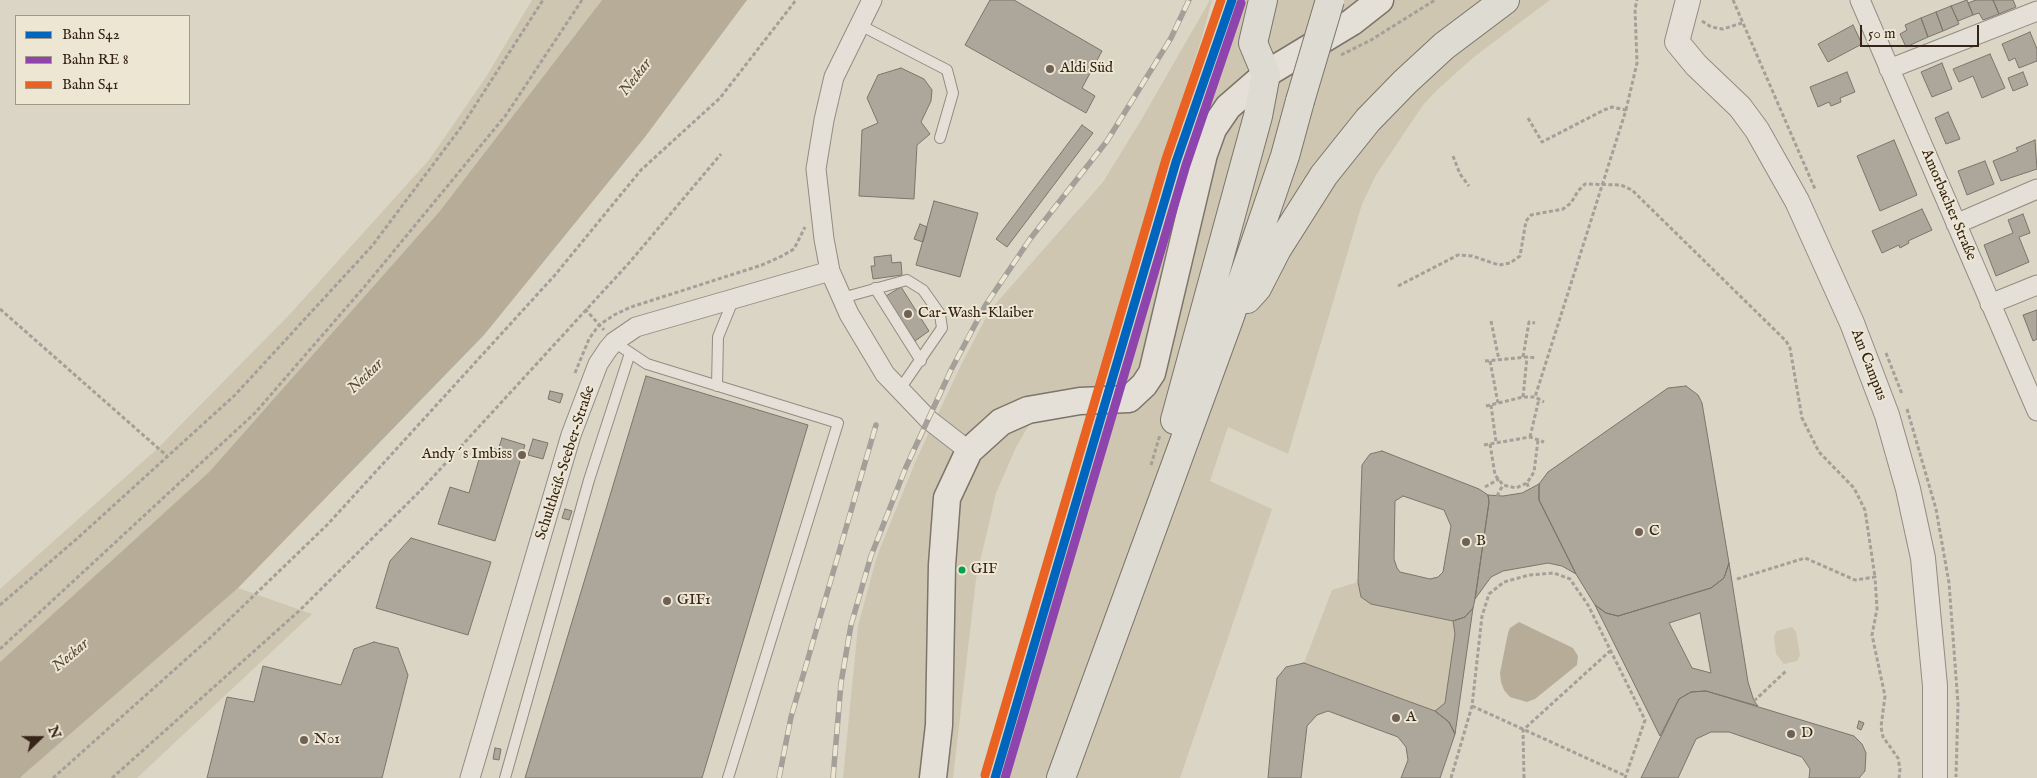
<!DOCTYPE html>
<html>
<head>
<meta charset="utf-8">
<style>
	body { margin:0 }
	#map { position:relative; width:2037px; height:778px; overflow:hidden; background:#dbd5c5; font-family:"IM FELL English",serif }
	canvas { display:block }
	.legend { position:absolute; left:15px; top:15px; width:175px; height:90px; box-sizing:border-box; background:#ede6d3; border:1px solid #a39888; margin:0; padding:6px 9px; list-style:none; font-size:15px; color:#352418 }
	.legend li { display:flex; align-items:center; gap:10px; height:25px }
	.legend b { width:25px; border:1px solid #a39888 }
	.north { position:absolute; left:15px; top:713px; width:50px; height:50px; -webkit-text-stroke:4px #ede6d3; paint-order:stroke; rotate:68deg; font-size:14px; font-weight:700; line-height:20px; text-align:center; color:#352418 }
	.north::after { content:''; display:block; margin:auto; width:18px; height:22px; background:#352418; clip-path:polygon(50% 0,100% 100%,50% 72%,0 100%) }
	.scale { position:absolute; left:1860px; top:25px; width:119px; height:22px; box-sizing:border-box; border:2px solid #352418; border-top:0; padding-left:6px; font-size:15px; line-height:18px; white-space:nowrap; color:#352418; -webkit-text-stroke:4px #ede6d3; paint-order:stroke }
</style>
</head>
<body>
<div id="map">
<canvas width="2037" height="778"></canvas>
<ul class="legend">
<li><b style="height:6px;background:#0065bd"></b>Bahn S42</li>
<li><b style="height:6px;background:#8e44ad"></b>Bahn RE 8</li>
<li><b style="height:6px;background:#e96222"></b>Bahn S41</li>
</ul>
<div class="north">N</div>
<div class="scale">50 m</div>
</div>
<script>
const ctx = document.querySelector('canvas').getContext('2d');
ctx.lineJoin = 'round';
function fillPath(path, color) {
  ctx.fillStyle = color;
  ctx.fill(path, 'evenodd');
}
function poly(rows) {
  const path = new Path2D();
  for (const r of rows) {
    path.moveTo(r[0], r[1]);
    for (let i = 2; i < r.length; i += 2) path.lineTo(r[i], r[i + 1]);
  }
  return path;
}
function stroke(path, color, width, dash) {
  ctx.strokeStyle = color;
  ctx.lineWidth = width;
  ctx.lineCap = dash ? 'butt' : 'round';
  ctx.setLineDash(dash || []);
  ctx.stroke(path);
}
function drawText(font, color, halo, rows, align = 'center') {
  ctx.font = font + ' "IM FELL English",serif';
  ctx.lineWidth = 4;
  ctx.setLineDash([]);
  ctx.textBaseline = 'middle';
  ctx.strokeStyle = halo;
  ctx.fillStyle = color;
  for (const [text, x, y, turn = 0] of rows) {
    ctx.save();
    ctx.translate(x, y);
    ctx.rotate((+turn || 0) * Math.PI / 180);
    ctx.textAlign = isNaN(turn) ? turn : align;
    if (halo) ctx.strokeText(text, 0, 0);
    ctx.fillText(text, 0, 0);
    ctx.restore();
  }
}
const green = poly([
	[532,0,602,0,439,212,209,472,0,662,0,589,158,448,290,314,429,160,486,77],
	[1210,0,1212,0,1202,37,1162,160,1089,403,1032,420,1016,447,996,493,976,579,953,778,843,778,858,626,877,556,917,458,961,365,990,310,1103,182,1140,122],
	[1244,0,1550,0,1474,57,1437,90,1423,105,1376,175,1362,204,1288,454,1228,427,1210,481,1272,509,1180,778,999,778,1115,389,1221,49],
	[1358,582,1361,597,1371,604,1453,621,1455,634,1445,703,1435,711,1304,663,1332,590],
	[238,588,312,614,137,778,7,778],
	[1792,627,1796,632,1800,655,1797,661,1784,664,1776,654,1774,636,1777,631]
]);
const water = poly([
	[602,0,747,0,645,137,484,335,238,588,24,774,20,778,0,778,0,662,209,472,439,212],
	[1519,622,1573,648,1578,656,1577,665,1535,699,1527,702,1510,697,1504,690,1501,682,1500,673,1508,633,1510,628]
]);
const building = poly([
	[990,0,1014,0,1102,51,1082,88,1095,96,1086,113,965,45,990,0],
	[1967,0,1973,15,1958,21,1951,6,1967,0],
	[1976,0,1993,0,1999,14,1983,20,1979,13,1973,15,1968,3,1976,0],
	[1993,0,2013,0,2016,7,1999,14,1993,0],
	[1951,6,1959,24,1943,31,1936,12,1951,6],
	[1936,12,1943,31,1928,37,1921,18,1936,12],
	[1921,18,1928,37,1906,47,1900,34,1907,30,1905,25,1921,18],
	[1853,25,1862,44,1828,62,1818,44,1853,25],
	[2030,32,2037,49,2037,61,2019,68,2015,58,2009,61,2002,44,2030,32],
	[1990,54,2005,88,1982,98,1973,76,1959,82,1953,69,1990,54],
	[1942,63,1952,89,1932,97,1921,72,1942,63],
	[901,68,924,79,932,90,931,101,921,122,930,134,917,145,914,199,859,196,862,130,878,123,867,98,878,75,901,68],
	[1847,72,1855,92,1840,98,1841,102,1831,106,1829,102,1818,107,1810,87,1847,72],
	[2023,72,2028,85,2013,91,2008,78,2023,72],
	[1948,112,1960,139,1946,144,1935,118,1948,112],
	[1082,125,1093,133,1007,247,996,239,1082,125],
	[1894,140,1917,195,1880,211,1857,156,1894,140],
	[2035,140,2037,169,2001,181,1993,161,2018,151,2016,148,2035,140],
	[1985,161,1994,184,1967,195,1958,171,1985,161],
	[934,201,978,213,960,277,916,265,934,201],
	[1922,209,1932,230,1908,241,1909,243,1900,248,1899,245,1882,253,1872,231,1922,209],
	[2023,214,2030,233,2019,237,2029,262,1996,276,1984,245,2013,233,2008,220,2023,214],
	[920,224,927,227,923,242,914,239,920,224],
	[891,255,892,263,901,262,902,275,873,279,871,266,875,266,874,257,891,255],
	[901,287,929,331,915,341,886,296,901,287],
	[2037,310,2037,339,2033,341,2023,315,2037,310],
	[646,376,808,425,702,778,525,778,646,376],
	[1686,386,1698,395,1702,403,1729,563,1724,578,1711,588,1618,616,1606,613,1595,605,1576,574,1539,500,1539,484,1548,472,1668,388,1686,386],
	[550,391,563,394,560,403,548,399,550,391],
	[502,438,525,445,495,541,438,524,450,487,469,493,480,456,488,459,491,448,498,450,502,438],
	[533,439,548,443,543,459,528,455,533,439],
	[1382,451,1479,489,1488,495,1489,502,1475,599,1473,608,1465,617,1453,621,1371,604,1361,597,1358,582,1362,465,1370,454,1382,451],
	[1403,496,1444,510,1451,526,1443,572,1438,577,1430,579,1400,572,1397,568,1394,559,1395,501,1403,496],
	[1539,484,1539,500,1576,574,1562,566,1548,563,1503,571,1491,577,1475,599,1489,502,1488,495,1503,496,1522,493,1539,484],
	[565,509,572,511,569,520,562,518,565,509],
	[411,538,491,562,468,635,376,608,390,561,411,538],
	[1729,563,1748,682,1754,701,1758,706,1706,691,1691,692,1679,699,1660,736,1595,605,1606,613,1618,616,1711,588,1724,578,1729,563],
	[1700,613,1711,673,1692,668,1669,623,1700,613],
	[1473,608,1455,734,1449,722,1435,711,1445,703,1455,634,1453,621,1465,617,1473,608],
	[374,642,398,648,408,675,382,778,207,778,227,697,254,702,263,666,341,685,354,649,374,642],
	[1304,663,1435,711,1449,722,1455,734,1440,778,1401,778,1408,760,1406,747,1398,737,1328,711,1317,715,1307,726,1301,778,1268,778,1277,678,1286,667,1304,663],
	[1706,691,1854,736,1862,744,1866,753,1865,771,1859,778,1809,778,1810,769,1802,757,1729,732,1711,732,1696,739,1678,778,1641,778,1679,699,1691,692,1706,691],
	[1859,721,1864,723,1861,730,1857,728,1859,721],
	[495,748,501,749,499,760,493,759,495,748]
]);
const path = poly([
	[1733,0,1815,189],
	[1702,21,1711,27,1723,29,1742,23],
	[1341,55,1371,40,1435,0],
	[1626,110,1637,63,1635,9,1637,0],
	[1528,118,1542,142,1604,110,1612,107,1626,110,1535,397],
	[1453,156,1460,174,1469,186],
	[1398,286,1458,255,1472,256,1499,265,1510,263,1520,256,1526,221,1531,215,1563,209,1571,203,1578,191,1585,184,1621,185,1632,190,1786,341,1790,348,1802,418,1819,452,1854,488,1865,510,1875,577],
	[0,309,167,456],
	[585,309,604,330],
	[1491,321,1499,360],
	[1886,353,1902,394],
	[1523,357,1529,322,1535,323],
	[1485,361,1527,357,1536,358],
	[1490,361,1498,403],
	[575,373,589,339,599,325,614,315,631,307,762,265,782,256,794,249,805,227],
	[1523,397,1527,357],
	[1491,405,1496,442],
	[1486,406,1523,397,1535,397,1544,402],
	[1907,409,1936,509,1949,583,1958,704,1956,777],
	[1530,437,1539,399],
	[1490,444,1495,475,1503,485,1516,488,1527,483,1534,472,1538,440],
	[1484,445,1530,437,1544,442],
	[1151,465,1160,435],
	[1527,483,1529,489],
	[1485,487,1499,479],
	[1497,496,1503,485],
	[1737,579,1805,558,1855,580,1875,577,1877,609,1872,635,1885,696,1881,727,1883,737,1898,758,1900,769,1899,778],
	[0,605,80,536,235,395,372,246,462,126,543,0],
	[0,649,255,413,365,286,506,115,582,0],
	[1754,701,1786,671],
	[1472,706,1626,776],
	[53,778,211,637,328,524,555,275,641,170,720,98,796,0],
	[112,778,299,611,422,489,629,263,721,154],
	[1451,778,1472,706,1482,616,1489,594,1504,582,1529,575,1554,573,1570,579,1588,605,1645,720,1625,778],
	[1524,778,1523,730,1610,651]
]);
const service = poly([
	[858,24,947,70,953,93,940,138],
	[875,288,921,361],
	[842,298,907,280,923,290,940,314,942,328,900,389],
	[614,342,647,364,838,423,728,778],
	[717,386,718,337,734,298],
	[505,778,589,480,630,353]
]);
const minor = poly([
	[872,0,834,77,824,120,816,169,824,239,830,271,849,314,885,374,929,420,969,451],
	[1860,0,2037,411],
	[1889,69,2037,11],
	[1956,224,2037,189],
	[1990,304,2037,285],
	[470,778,571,435,598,364,608,349,614,342,636,327,830,271]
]);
const tertiary = poly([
	[1688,0,1677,42,1696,65,1740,107,1757,130,1797,201,1852,323,1887,415,1908,489,1923,558,1935,686,1935,778]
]);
const secondary = poly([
	[933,778,939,725,942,565,947,498,969,451,1001,422,1028,410,1080,401,1129,399,1144,385,1152,373,1204,154,1213,129,1228,107,1266,74,1352,22,1380,0]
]);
const trunk = poly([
	[1247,299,1257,288,1277,249,1324,175,1368,120,1405,82,1444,46,1505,0],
	[1175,420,1258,116,1266,74,1253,43,1263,0],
	[1061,778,1229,319,1285,156,1300,101]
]);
const rail = poly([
	[779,778,791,717,876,425],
	[833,778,841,683,851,625,871,556,906,467,951,370,985,306,1030,239,1107,141,1171,38,1189,0]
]);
const trunkBridge = poly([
	[1300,101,1330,0]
]);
const rail1 = poly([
	[995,778,1176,162,1232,0]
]);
const rail2 = poly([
	[1005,778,1186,165,1241,3]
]);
const rail3 = poly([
	[985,775,1166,159,1221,0]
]);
const markers = [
	[1050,69,5,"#6f6255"],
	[908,314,5,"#6f6255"],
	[522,455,5,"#6f6255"],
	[1639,532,5,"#6f6255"],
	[1466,542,5,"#6f6255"],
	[962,570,4.5,"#03a04e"],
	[667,601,5,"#6f6255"],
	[1396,718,5,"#6f6255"],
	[1791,734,5,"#6f6255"],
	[304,740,5,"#6f6255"]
];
const busNames = [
	["GIF",971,570]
];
const poiNames = [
	["Aldi Süd",1060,69],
	["Car-Wash-Klaiber",918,314],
	["Andy´s Imbiss",512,455,"right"],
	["C",1649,532],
	["B",1476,542],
	["GIF1",677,601],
	["A",1406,718],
	["D",1801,734],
	["N01",314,740]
];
const streetNames = [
	["Amorbacher Straße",1948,205,67],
	["Am Campus",1868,365,69],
	["Schultheiß-Seeber-Straße",566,463,-72]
];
const waterNames = [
	["Neckar",636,78,-52],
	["Neckar",366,377,-44],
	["Neckar",71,656,-40]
];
fillPath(green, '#cfc6b1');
fillPath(water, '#b7ac98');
fillPath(building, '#aca69b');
stroke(building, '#7b756b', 1);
stroke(service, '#928c82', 12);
stroke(minor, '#928c82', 21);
stroke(tertiary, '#928c82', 26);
stroke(secondary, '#7b756b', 29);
stroke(trunk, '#7b756b', 30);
stroke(path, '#a49f99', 3, [4, 2.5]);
stroke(service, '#e4e0d8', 10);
stroke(minor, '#e4e0d8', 19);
stroke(tertiary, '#e4e0d8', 24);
stroke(secondary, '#e4e0d8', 26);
stroke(trunk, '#dedbd2', 28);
stroke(rail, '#a49f99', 5.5);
stroke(rail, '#ede6d3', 4, [11]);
stroke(trunkBridge, '#7b756b', 30, []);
stroke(trunkBridge, '#dedbd2', 28);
stroke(rail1, '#0065bd', 9);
stroke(rail2, '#8e44ad', 9);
stroke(rail3, '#e96222', 9);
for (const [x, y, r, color] of markers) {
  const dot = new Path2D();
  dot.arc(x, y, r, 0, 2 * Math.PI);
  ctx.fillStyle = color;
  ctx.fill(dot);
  stroke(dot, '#ede6d3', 2);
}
drawText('14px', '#352418', '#ede6d3', busNames, 'left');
drawText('15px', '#352418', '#ede6d3', poiNames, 'left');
drawText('15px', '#352418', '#ede6d3', streetNames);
drawText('italic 16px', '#584838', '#ede6d3', waterNames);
</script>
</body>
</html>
